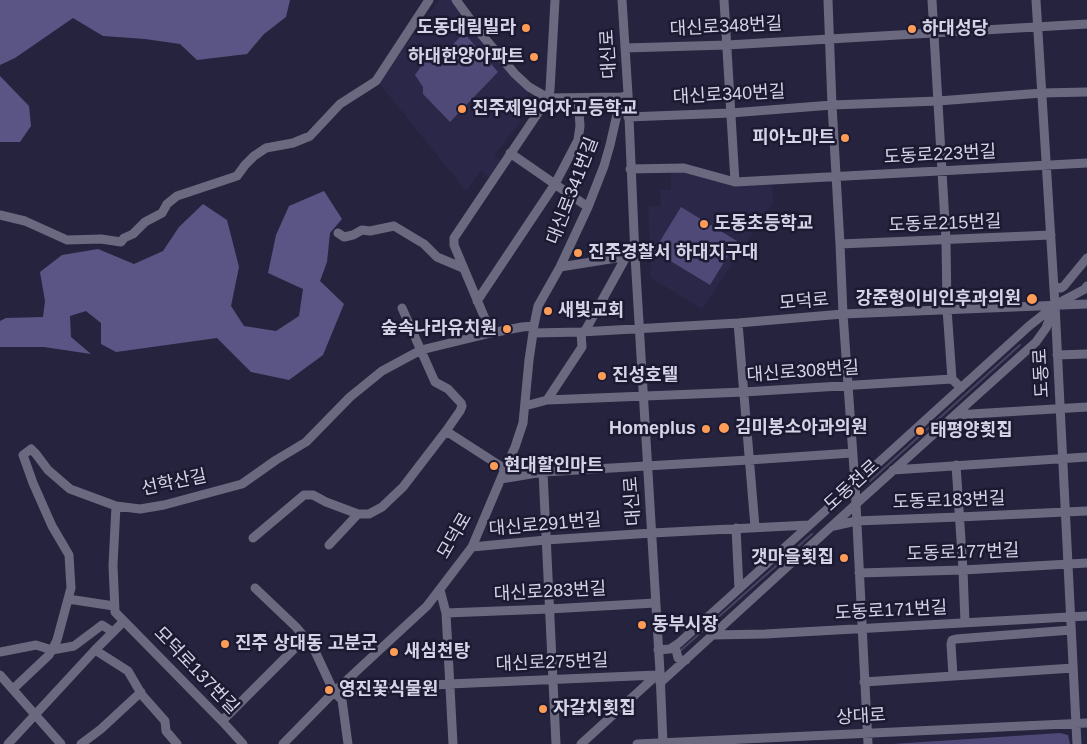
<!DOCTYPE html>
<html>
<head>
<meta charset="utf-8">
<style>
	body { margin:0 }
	canvas { display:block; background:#25233d }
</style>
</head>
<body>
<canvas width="1087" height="744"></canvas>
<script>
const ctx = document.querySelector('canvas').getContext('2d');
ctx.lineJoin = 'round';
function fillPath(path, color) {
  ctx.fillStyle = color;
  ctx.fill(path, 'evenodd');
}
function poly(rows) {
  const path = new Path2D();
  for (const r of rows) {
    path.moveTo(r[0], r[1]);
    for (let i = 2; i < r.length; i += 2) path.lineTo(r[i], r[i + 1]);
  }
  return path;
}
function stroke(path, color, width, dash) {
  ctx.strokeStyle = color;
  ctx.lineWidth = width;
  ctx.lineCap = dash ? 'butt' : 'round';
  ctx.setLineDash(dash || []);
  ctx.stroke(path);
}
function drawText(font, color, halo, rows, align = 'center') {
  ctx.font = font + ' Arial,"Noto Sans KR",sans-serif';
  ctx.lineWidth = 5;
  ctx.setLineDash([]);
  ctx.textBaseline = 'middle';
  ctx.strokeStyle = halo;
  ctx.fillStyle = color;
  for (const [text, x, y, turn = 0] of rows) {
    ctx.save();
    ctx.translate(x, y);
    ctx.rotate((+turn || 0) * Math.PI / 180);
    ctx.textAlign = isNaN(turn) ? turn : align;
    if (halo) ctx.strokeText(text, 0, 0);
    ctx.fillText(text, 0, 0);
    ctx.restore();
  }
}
const built = poly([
	[439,0,451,0,473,28,527,91,528,95,520,123,494,155,502,162,493,180,481,171,466,191,379,83],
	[671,172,685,172,770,184,772,187,773,202,702,309,651,278,648,206,661,206,660,190,671,190]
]);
const green = poly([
	[464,33,498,72,450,122,423,94,423,87,415,75,424,62,435,63],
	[681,207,737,241,710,285,654,251],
	[1060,733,1068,735,1070,744,892,744]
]);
const forest = poly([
	[0,0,290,0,286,17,264,34,247,54,197,60,180,44,145,39,103,36,73,18,15,58,0,65],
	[0,76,29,106,31,126,20,142,0,142],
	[324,191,342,219,330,233,327,262,320,281,344,304,323,355,289,380,251,372,217,338,116,352,101,344,101,323,86,311,70,316,71,337,91,354,44,347,0,347,0,321,6,318,43,317,45,301,40,272,62,255,98,249,134,264,163,251,179,227,203,204,227,220,239,267,231,306,244,326,276,331,299,316,303,289,268,273,276,235,289,206]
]);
const stream = poly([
	[870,481,1020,345],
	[679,652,812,534]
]);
const minor = poly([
	[456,0,481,34,515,74,529,87,548,98],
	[622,0,628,94,635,256,660,672,663,744],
	[724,0,735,182],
	[828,0,832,105,840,244,843,314,855,484,868,744],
	[932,0,946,240,947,309,952,379],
	[1036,0,1055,305,1077,744],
	[625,48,727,45,1087,24],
	[548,98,621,97,625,96],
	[628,117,731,113,832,105,938,101,1042,93,1087,92],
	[510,153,588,207],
	[630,169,684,168,735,182,1087,163],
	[0,215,25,221,67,240,101,239,121,242,124,238,133,234,145,222,162,213,167,204,177,196,237,176,245,165,254,156,266,148,293,143,310,136,340,104,376,81,429,0],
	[338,233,344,237,353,235,362,230,370,231,394,226,424,244,437,257,463,268],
	[840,244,1051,235],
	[560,267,629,256],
	[1054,287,1061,288,1064,286,1087,258],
	[477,301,555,184,578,140,580,126,578,98],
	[402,308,435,382,448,389,461,403,462,406,460,411,446,431,505,469],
	[738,323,755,527],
	[533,330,538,306,560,267,588,207,604,166,610,145,621,97],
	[585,331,626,257],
	[491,333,454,245,454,238,548,98,550,90,555,0],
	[1057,355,1087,354],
	[547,400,582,347,581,332],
	[525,406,547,400,744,392,952,379,961,388],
	[955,415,1087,407],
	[956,465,963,570,965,623],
	[893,470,1087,457],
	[543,472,556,744],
	[501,479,543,472,749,460,852,453],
	[834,526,856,521,959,517,1087,511],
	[736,528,739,589],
	[253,538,304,495,313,495,326,502,358,514],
	[329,545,358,514,369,514,382,507,403,487,446,431],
	[472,547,546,540,652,533,809,525],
	[859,573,963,570,1087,563],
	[255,588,296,627,313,647,334,692,342,700,348,744],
	[440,590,446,613,453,744],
	[68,599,114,606],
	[446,613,549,609,655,603],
	[712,635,765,634,1087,616],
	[675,646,678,658,681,660,686,660],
	[95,650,128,671,142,695,165,721,166,731,177,744],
	[658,650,670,649,679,643,855,484,1029,326,1053,307],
	[0,652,36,645,52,650,74,646,102,625,113,632],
	[0,675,61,744],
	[953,676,951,644,952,640,956,639,1071,630],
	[864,682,1073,668],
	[660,683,856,504,1036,342,1046,328,1055,305,1085,289,1087,286],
	[13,689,49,655,52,650,57,640,71,588,69,555,52,526,33,483,23,455,31,449,36,454,48,470,70,489,116,506],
	[334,692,449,684,657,675],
	[222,721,305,638],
	[8,744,95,650,124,621],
	[81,744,101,729,141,692],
	[243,744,222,721,115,612,113,565,116,506,140,509,164,505,242,484,276,460,306,442,350,397,382,371,421,350,491,333,522,327,534,326],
	[283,744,334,692,427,606,472,547,505,469,515,447,523,423,529,360,533,333,581,332,738,323,843,314,1087,304],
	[581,744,659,673],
	[637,744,1087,723]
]);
const markers = [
	[526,28,5,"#fd9c56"],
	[912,29,5,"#fd9c56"],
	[534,57,5,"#fd9c56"],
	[462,109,5,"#fd9c56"],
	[845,138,5,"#fd9c56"],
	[704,224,5,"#fd9c56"],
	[578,253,5,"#fd9c56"],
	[1032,299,6,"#fd9c56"],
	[548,311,5,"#fd9c56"],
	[507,329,5,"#fd9c56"],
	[602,376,5,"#fd9c56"],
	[724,428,6,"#fd9c56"],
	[706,429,5,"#fd9c56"],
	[920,431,5,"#fd9c56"],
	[494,466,5,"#fd9c56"],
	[844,558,5,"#fd9c56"],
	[642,625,5,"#fd9c56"],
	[225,644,5,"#fd9c56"],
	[394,652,5,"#fd9c56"],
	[329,690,5,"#fd9c56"],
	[543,709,5,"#fd9c56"]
];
const streetNames = [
	["대신로348번길",726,27,-3],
	["대신로",609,54,-93],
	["대신로340번길",729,95,-3],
	["도동로223번길",940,155,-3],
	["대신로341번길",573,191,-69],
	["도동로215번길",945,224,-2],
	["모덕로",804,302,-5],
	["대신로308번길",803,372,-4],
	["도동로",1042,373,-93],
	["선학산길",174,483,-12],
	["도동천로",852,486,-42],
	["대신로",633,501,-94],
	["도동로183번길",949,501,-2],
	["대신로291번길",545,525,-5],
	["모덕로",455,536,-60],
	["도동로177번길",963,553,-2],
	["대신로283번길",550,592,-3],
	["도동로171번길",891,611,-3],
	["대신로275번길",552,663,-2],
	["모덕로137번길",196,671,46],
	["상대로",861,717,-3]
];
const poiNames = [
	["도동대림빌라",516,28,"right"],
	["하대성당",922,29],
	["하대한양아파트",524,57,"right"],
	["진주제일여자고등학교",472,109],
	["피아노마트",835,138,"right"],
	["도동초등학교",714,224],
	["진주경찰서 하대지구대",588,253],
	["강준형이비인후과의원",1021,299,"right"],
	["새빛교회",558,311],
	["숲속나라유치원",497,329,"right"],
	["진성호텔",612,376],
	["김미봉소아과의원",735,428],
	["Homeplus",696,429,"right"],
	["태평양횟집",930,431],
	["현대할인마트",504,466],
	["갯마을횟집",834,558,"right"],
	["동부시장",652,625],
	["진주 상대동 고분군",235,644],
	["새심천탕",404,652],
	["영진꽃식물원",339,690],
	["자갈치횟집",553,709]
];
fillPath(built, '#2b2748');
fillPath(green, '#4e4977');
fillPath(forest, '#5a5585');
stroke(stream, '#494262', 2);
stroke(minor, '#6a697f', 9);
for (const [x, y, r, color] of markers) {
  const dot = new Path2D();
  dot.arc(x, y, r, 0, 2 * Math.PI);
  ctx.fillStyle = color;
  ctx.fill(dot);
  stroke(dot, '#1c1932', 2);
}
drawText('18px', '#d5d4e6', '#1c1932', streetNames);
drawText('bold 18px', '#d5d4e6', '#1c1932', poiNames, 'left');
</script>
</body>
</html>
